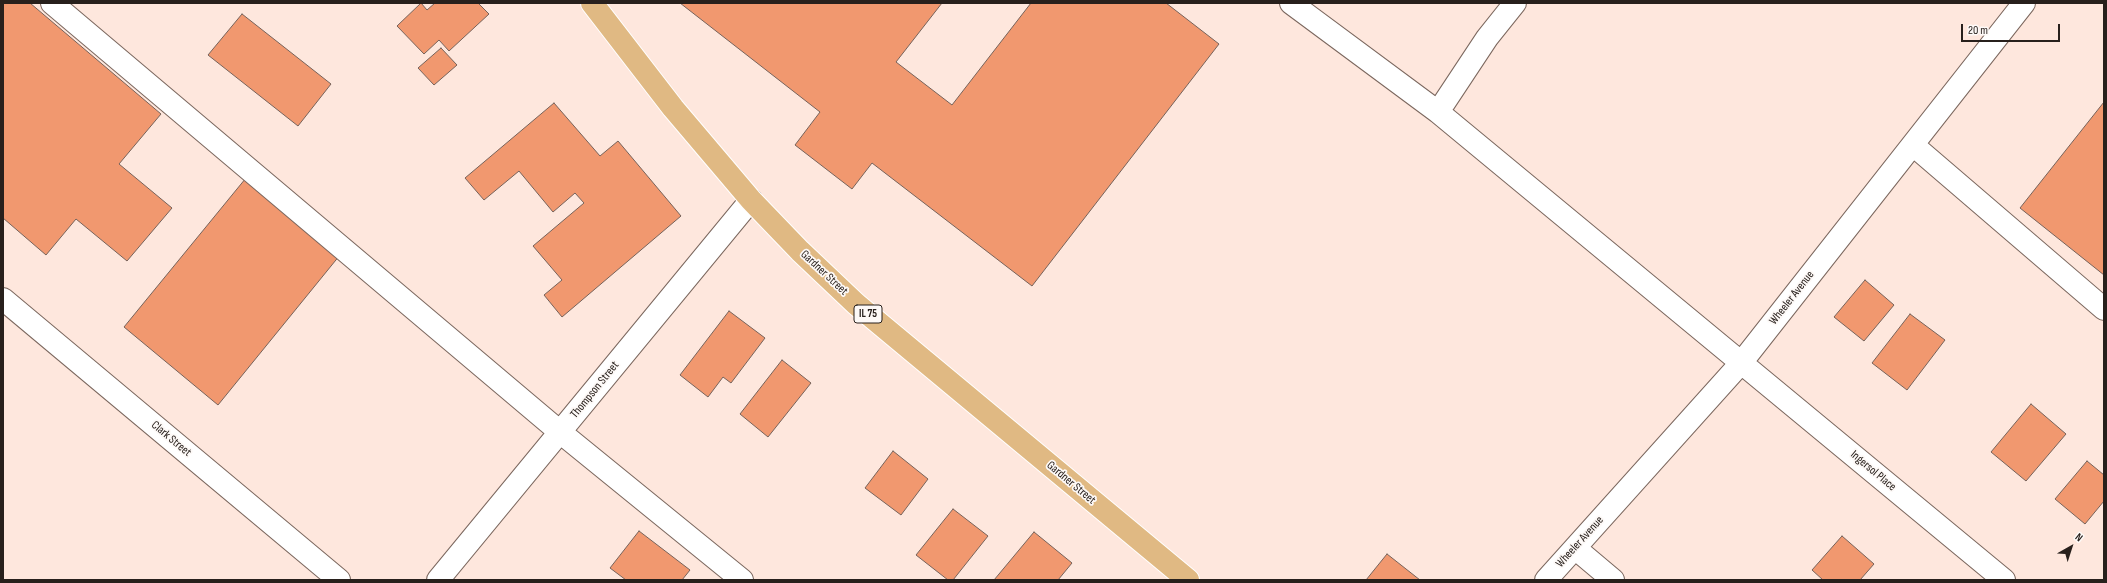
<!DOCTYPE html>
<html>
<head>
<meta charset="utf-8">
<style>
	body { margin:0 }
	#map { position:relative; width:2107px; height:583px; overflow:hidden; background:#fee7dd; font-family:"Sofia Sans Condensed",sans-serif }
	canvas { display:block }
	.frame { position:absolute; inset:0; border:4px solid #28201c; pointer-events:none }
	.north { position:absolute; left:2051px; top:527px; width:40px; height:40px; -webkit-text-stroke:3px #fdf9f7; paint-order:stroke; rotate:39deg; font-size:11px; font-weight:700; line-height:16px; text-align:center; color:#28201c }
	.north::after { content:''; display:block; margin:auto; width:14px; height:18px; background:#28201c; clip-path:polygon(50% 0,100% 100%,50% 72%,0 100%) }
	.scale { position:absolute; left:1961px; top:24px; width:99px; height:18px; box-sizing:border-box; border:2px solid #28201c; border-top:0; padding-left:5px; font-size:12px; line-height:14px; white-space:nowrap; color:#28201c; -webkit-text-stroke:3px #fdf9f7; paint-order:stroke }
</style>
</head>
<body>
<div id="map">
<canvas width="2107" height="583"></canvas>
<div class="frame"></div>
<div class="north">N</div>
<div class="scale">20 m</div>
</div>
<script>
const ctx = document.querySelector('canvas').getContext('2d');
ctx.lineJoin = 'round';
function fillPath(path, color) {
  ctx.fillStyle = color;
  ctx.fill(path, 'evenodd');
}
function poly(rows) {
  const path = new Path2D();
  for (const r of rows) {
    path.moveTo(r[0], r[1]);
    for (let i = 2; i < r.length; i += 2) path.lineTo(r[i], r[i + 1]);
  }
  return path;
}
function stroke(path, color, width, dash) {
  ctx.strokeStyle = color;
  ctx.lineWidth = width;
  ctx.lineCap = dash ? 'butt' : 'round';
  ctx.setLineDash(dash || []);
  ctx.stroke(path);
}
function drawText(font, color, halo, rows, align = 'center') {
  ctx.font = font + ' "Sofia Sans Condensed",sans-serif';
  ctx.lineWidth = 3.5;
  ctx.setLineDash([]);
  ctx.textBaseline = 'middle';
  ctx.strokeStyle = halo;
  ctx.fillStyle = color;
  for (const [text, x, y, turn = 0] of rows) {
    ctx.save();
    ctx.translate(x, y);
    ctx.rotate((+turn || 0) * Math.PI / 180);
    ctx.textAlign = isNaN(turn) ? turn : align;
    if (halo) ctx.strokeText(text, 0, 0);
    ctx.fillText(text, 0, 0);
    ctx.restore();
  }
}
const building = poly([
	[3,3,30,3,161,114,119,164,172,208,127,261,76,219,46,255,3,218,3,3],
	[421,3,427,10,435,3,478,3,489,14,449,51,439,40,424,54,397,26,421,3],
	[680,3,942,3,896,62,952,105,1031,3,1166,3,1219,44,1032,286,872,163,852,189,795,145,820,112,680,3],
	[242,14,331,84,298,126,208,55,242,14],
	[441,48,457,65,434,85,418,68,441,48],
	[2104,102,2104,275,2020,208,2104,102],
	[554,103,600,156,618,141,681,216,562,317,544,295,562,280,533,246,584,203,575,193,553,212,519,171,484,200,465,178,554,103],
	[246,178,340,255,218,405,124,327,246,178],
	[1865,280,1894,305,1864,341,1834,317,1865,280],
	[729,311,765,338,731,383,723,377,708,397,680,375,729,311],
	[1910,314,1945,340,1907,390,1872,363,1910,314],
	[782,360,811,383,768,437,740,414,782,360],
	[2031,404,2066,434,2026,481,1991,452,2031,404],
	[893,451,928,479,901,515,865,488,893,451],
	[2087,461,2104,475,2104,501,2085,524,2055,499,2087,461],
	[953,509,988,536,953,580,948,580,916,555,953,509],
	[639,531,690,570,682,580,626,580,610,568,639,531],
	[1034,532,1072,563,1058,580,994,580,1034,532],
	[1842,536,1874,564,1860,580,1823,580,1812,570,1842,536],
	[1387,554,1420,580,1366,580,1387,554]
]);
const minor = poly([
	[52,3,560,432,742,580],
	[1291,3,1438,112,2004,580],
	[1438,112,1487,38,1515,3],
	[1913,145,2104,309],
	[3,299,339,580],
	[1575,548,1613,580],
	[438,580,751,200],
	[1546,580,1741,363,2024,3]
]);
const major = poly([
	[592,3,673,108,751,200,800,251,856,304,1188,580]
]);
const shields = [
	[868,314,28]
];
const shieldNames = [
	["IL 75",868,314]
];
const streetNames = [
	["Gardner Street",824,273,43],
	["Wheeler Avenue",1792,298,-52],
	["Thompson Street",595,390,-51],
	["Clark Street",171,439,40],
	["Ingersol Place",1873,471,40],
	["Gardner Street",1071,483,40],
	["Wheeler Avenue",1580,542,-48]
];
fillPath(building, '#f1986f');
stroke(building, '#76625a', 1);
stroke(minor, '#7b675e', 24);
stroke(major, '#fff', 24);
stroke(minor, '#fff', 22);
stroke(major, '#e0b983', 22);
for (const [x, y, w] of shields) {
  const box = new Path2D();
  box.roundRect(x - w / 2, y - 9, w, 18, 3);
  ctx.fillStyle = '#fdf9f7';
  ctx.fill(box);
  stroke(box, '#28201c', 1);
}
drawText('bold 11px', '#28201c', null, shieldNames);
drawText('12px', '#28201c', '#fdf9f7', streetNames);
</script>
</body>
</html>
